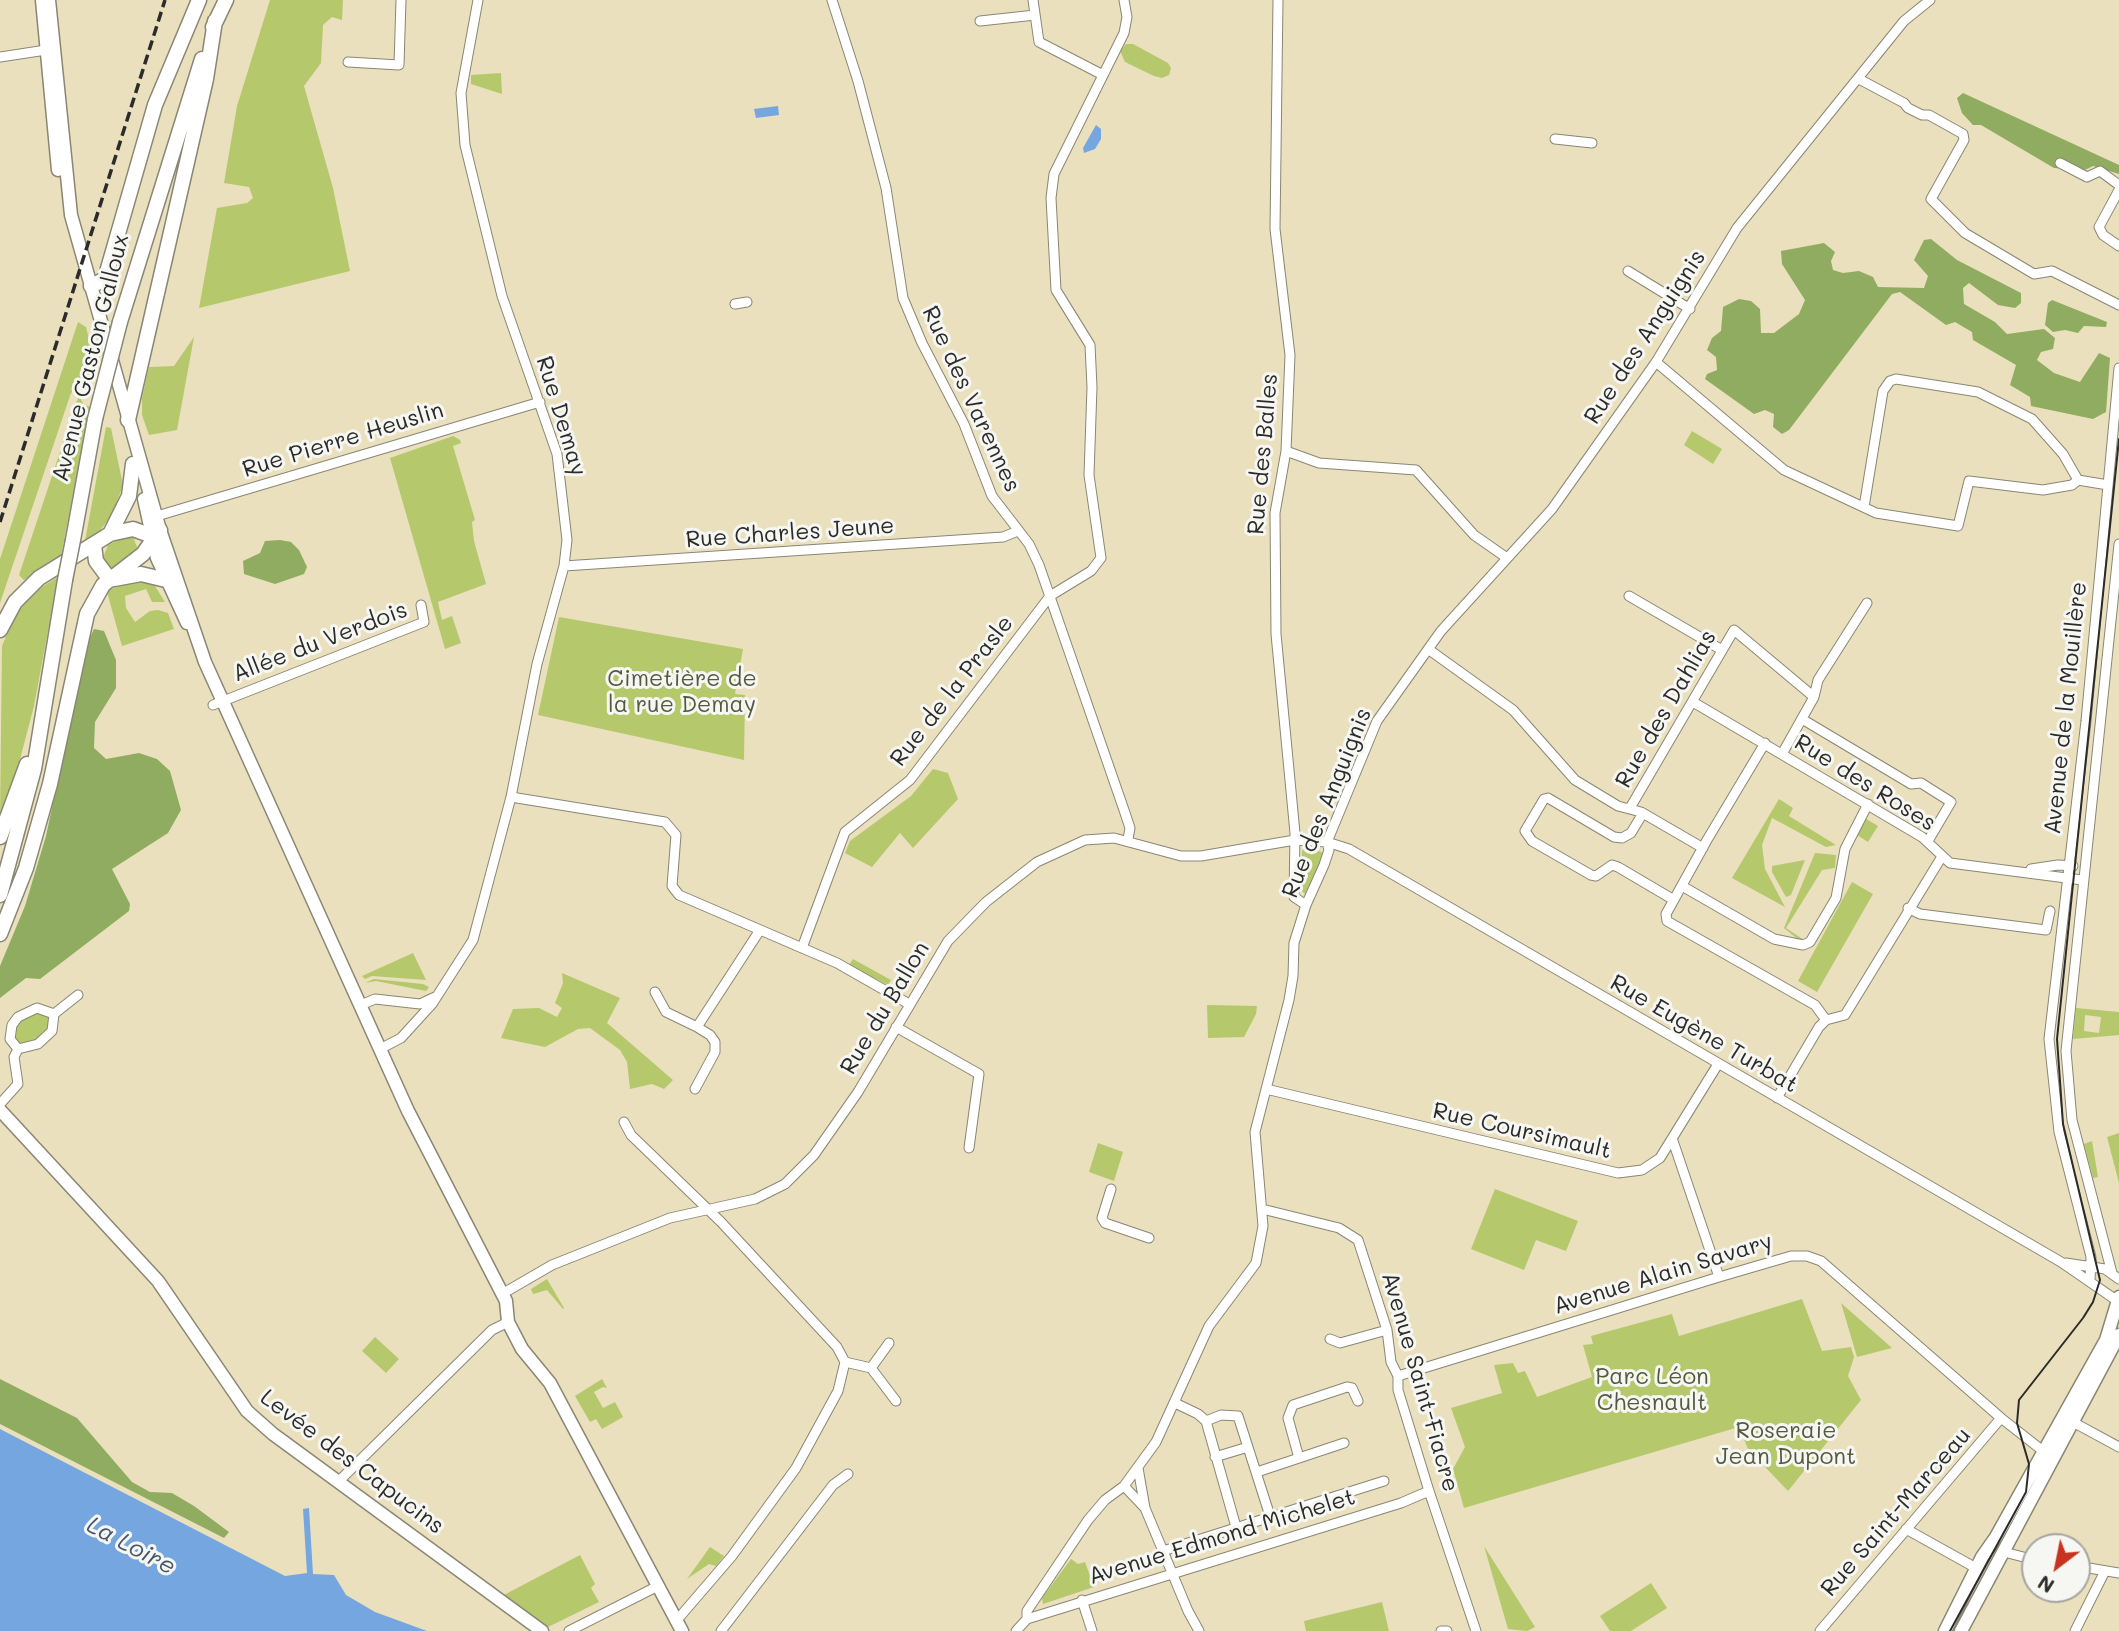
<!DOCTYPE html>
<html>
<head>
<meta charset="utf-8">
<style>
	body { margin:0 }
	#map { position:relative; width:2119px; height:1631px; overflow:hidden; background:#eae0be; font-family:Mali,sans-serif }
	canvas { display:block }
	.north { position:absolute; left:2021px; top:1533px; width:70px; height:70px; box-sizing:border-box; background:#f6f6f2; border:2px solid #a5a5a2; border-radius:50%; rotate:212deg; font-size:19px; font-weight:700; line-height:28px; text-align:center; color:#2b2b2b }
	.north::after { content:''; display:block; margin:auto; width:24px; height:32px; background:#c8321e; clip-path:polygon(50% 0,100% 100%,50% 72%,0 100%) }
</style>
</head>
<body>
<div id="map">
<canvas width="2119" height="1631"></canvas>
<div class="north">N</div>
</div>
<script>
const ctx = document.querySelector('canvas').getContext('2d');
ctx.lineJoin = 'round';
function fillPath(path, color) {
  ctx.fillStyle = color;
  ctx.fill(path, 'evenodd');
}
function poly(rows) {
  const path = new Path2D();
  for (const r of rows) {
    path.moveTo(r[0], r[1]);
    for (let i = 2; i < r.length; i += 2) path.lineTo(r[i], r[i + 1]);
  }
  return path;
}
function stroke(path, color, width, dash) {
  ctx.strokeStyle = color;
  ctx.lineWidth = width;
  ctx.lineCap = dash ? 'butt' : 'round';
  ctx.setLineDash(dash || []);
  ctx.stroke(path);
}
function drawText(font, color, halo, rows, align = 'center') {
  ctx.font = font + ' Mali,sans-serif';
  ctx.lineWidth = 6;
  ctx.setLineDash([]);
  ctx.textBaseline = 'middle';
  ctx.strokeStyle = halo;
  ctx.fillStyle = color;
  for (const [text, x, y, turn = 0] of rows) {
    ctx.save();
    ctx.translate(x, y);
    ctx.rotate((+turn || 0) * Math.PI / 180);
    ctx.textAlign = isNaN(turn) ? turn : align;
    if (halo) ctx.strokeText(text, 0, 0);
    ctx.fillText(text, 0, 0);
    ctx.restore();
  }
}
const green = poly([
	[270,0,343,0,342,20,332,17,323,25,321,63,304,86,333,188,350,271,199,308,217,208,247,203,253,198,249,187,224,183,237,106],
	[1126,44,1133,44,1168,63,1171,68,1169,75,1162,78,1154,76,1125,62,1120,51],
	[501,73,502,94,471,84,471,75],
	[78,322,86,327,96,367,92,379,71,393,0,603,0,559],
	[194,337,177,430,149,435,142,415,142,398,149,367,174,366],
	[79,395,83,404,90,407,61,556,24,580,19,575],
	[106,427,111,428,123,485,112,515,98,533,85,541],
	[1692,431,1722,449,1713,464,1684,445],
	[453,436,460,440,461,443,453,446,475,520,472,522,474,541,486,584,438,602,442,620,452,616,461,643,445,649,390,458],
	[132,534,139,552,110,570,103,558,108,545],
	[58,577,34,706,13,786,0,817,2,646,12,622,23,605,42,587],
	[132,578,155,586,165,602,152,602,146,589,125,596,126,608,135,622,150,611,158,610,168,613,174,629,122,646,107,592],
	[559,617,743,649,735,694,745,695,744,760,538,715],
	[933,769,948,773,958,799,913,848,900,833,872,867,845,853,850,841,911,796],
	[1779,799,1793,808,1789,816,1836,845,1826,847,1772,818,1762,845,1765,869,1785,907,1732,878],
	[1863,817,1878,826,1868,842,1854,833],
	[1306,846,1324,853,1305,894,1302,891,1302,851],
	[1815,853,1836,855,1835,868,1822,870,1786,928,1804,940,1800,941,1784,928],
	[1805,860,1791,895,1786,897,1772,872,1772,866],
	[1852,882,1873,894,1817,992,1798,981],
	[413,953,426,980,372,976,365,979,362,976],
	[853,959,891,980,888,985,849,965],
	[562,973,620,998,607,1023,673,1080,664,1089,652,1084,630,1089,627,1062,620,1050,590,1028,578,1029,545,1047,501,1038,513,1009,539,1008,557,1017,562,1008,555,1003,563,983],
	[374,979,423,984,429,987,426,991,376,981,365,983],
	[1207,1005,1257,1006,1256,1014,1244,1037,1208,1038],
	[2076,1008,2119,1012,2119,1035,2073,1039],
	[2085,1015,2101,1017,2099,1033,2084,1031],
	[40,1011,50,1017,50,1027,31,1043,18,1045,14,1037,16,1026,21,1019],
	[2119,1133,2119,1183,2107,1137],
	[2092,1141,2098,1177,2093,1178,2084,1144],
	[1098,1143,1123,1152,1114,1181,1089,1172],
	[1495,1189,1578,1221,1566,1251,1536,1240,1524,1270,1471,1249],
	[547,1279,564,1308,563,1309,547,1290,533,1294,531,1289],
	[1802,1299,1822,1351,1851,1347,1854,1357,1848,1376,1861,1400,1788,1491,1748,1449,1739,1427,1464,1508,1453,1469,1465,1447,1451,1408,1502,1393,1494,1365,1513,1363,1518,1373,1525,1371,1537,1397,1592,1377,1583,1345,1593,1344,1591,1336,1672,1314,1679,1336],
	[1841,1303,1892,1348,1857,1357],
	[375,1337,399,1359,386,1373,362,1351],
	[602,1379,607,1388,603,1387,594,1392,603,1408,615,1402,623,1417,602,1429,596,1419,590,1422,575,1396],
	[1484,1546,1535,1627,1527,1631,1508,1629],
	[710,1547,724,1556,716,1566,709,1564,687,1579],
	[580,1555,595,1584,591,1588,599,1602,546,1628,502,1596],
	[1071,1559,1078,1564,1085,1562,1094,1587,1043,1604,1042,1598],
	[1651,1583,1667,1608,1631,1631,1610,1631,1600,1616],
	[1382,1602,1389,1631,1306,1631,1304,1621]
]);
const forest = poly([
	[1963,93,2119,165,2119,174,2093,166,2085,170,2054,168,1981,125,1973,125,1962,113,1957,98],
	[1931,239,1957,260,2021,293,2021,303,2015,308,1998,305,1969,283,1963,288,1964,304,1995,322,2007,334,2044,329,2055,338,2053,349,2041,352,2037,360,2054,373,2080,382,2099,353,2110,358,2106,412,2093,419,2031,406,2030,397,2010,385,2016,365,1973,340,1972,332,1955,322,1946,325,1900,292,1892,294,1789,430,1782,434,1773,427,1774,414,1765,410,1754,414,1705,379,1707,374,1717,370,1716,357,1707,350,1712,338,1721,331,1723,307,1739,299,1751,301,1760,309,1761,333,1774,333,1799,314,1805,300,1782,264,1781,251,1824,243,1835,252,1831,261,1833,270,1843,273,1859,271,1873,277,1878,287,1924,288,1928,276,1914,260,1924,240],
	[2052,300,2107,322,2106,327,2084,326,2078,333,2065,330,2053,332,2045,325,2048,303],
	[280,540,291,542,299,550,307,567,304,574,275,584,244,574,243,561,260,553,265,541],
	[94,629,104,631,116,660,116,688,95,722,94,748,106,759,139,753,157,759,170,771,181,810,168,833,112,869,130,904,129,911,40,979,26,978,0,998,0,966,25,906,46,836,86,646],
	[0,1379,77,1418,132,1482,150,1492,172,1493,194,1506,229,1532,224,1538,0,1424]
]);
const water = poly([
	[778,106,779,115,756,118,754,109],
	[1096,125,1101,129,1101,139,1095,149,1084,153,1083,148],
	[0,1429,285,1576,307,1573,303,1509,309,1508,313,1574,334,1575,346,1595,375,1612,427,1631,0,1631]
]);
const street = poly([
	[832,0,858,81,886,188,903,298,922,343,964,424,992,496,1029,544,1039,565,1124,810,1130,828,1128,839],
	[1033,0,1039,42,1103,75],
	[1278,0,1275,229,1290,355,1286,451,1275,513,1276,634,1295,833,1294,897,1306,905],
	[980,21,1035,15],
	[0,57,46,50],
	[348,62,399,65,401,0],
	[1859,79,1904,103,1908,108,1922,115,1929,115,1963,134,1964,140,1931,199,1965,233,2034,274,2052,271,2119,305],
	[1555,139,1592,143],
	[2060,163,2087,177,2100,171,2119,185],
	[2119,190,2099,227,2103,235,2119,246],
	[1628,271,1690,309],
	[735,304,747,302],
	[1656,362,1784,470,1876,513,1958,526,1969,481,2043,490,2072,485,2078,480,2108,485],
	[1286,451,1319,463,1416,470,1474,535,1507,558],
	[1864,507,1883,391,1890,381,1896,379,1978,392,2032,419,2063,454,2078,480],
	[157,516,540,402],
	[564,566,1003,537,1018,531],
	[1629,596,1722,650],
	[1428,649,1513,710,1575,780,1618,806,1641,812,1703,848],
	[1693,702,1922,837,1950,863,2082,880],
	[213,705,424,622,421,605],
	[1802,719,1911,784,1921,783,1951,802,1928,841],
	[1765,743,1707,840,1666,914,1667,921,1815,1005,1826,1020],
	[1782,754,1814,697,1818,680,1867,603],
	[511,797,665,822,676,835,672,886,679,895,837,963,909,1004],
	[1630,808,1734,630,1814,697],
	[1643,813,1631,833,1622,838,1614,837,1548,798,1544,799,1525,831,1532,841,1591,875,1596,876,1612,865,1618,867,1674,900],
	[2031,869,2058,865,2073,866],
	[1682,886,1774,939,1803,945,1810,942,1836,898,1845,849,1868,804],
	[1908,908,1920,914,2046,930,2050,911],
	[802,948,845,832,910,780,1050,596,1091,571,1101,558,1089,475,1092,387,1090,345,1056,290,1051,198,1054,174,1124,33,1127,17,1124,0],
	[655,992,666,1012,697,1027,760,930],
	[361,1005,375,999,420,1004,435,997],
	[37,1008,54,1014,52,1031,38,1044,18,1049,10,1039,12,1025,18,1017,37,1008],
	[54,1014,78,995],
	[896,1027,979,1074,969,1148],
	[380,1049,401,1038,432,1004,473,940,511,797,537,664,564,566,567,540,557,454,502,296,465,145,461,93,478,0],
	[695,1089,715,1052,715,1042,710,1035,697,1027],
	[1266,1089,1618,1173,1642,1170,1660,1158,1718,1064],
	[1777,1098,1819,1027,1826,1020,1845,1015,1941,858],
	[0,1104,18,1084,14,1057,18,1049],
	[624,1122,631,1135,721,1222,837,1347,845,1362,838,1391,796,1468,732,1556,677,1620],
	[1673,1141,1719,1277],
	[1111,1189,1102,1218,1105,1223,1149,1238],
	[1262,1209,1339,1228,1358,1240,1387,1330,1391,1362,1398,1376,1398,1390,1429,1491,1476,1631],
	[2066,1263,2105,1269,2119,1279],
	[2112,1273,2072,1120,2066,1051,2119,544],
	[2090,1281,2091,1257,2059,1132,2049,1039,2086,721,2119,368],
	[502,1294,552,1265,670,1218,755,1199,785,1184,814,1155,858,1092,948,941,986,902,1037,862,1085,840,1114,838,1181,856,1201,856,1295,840,1327,842,1349,849,2061,1262,2119,1302],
	[1330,1339,1340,1343,1387,1330],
	[845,1362,871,1368,896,1401],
	[871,1368,889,1343],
	[1398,1376,1719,1277,1791,1256,1807,1256,1821,1261,2001,1418,2043,1451],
	[1175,1403,1198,1414,1206,1421,1236,1527],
	[1206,1421,1221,1415,1238,1416,1270,1516],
	[2071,1421,2119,1447],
	[1215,1457,1248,1447],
	[1299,1458,1288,1418,1293,1405,1347,1387,1352,1388,1358,1401],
	[1138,1468,1145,1508,1188,1611,1199,1631],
	[1257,1472,1344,1443],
	[339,1481,492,1330,508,1322],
	[1124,1486,1144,1507],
	[1906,1529,1976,1568],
	[1163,1551,1384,1481],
	[2004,1552,2035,1560],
	[2077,1566,2119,1573],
	[1082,1600,1092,1631],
	[1027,1619,1401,1503,1429,1491],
	[569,1631,658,1586],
	[721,1631,833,1485,848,1474],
	[1016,1631,1027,1619,1027,1611,1088,1520,1105,1500,1124,1486,1156,1442,1209,1326,1256,1263,1263,1226,1255,1132,1289,1000,1293,976,1294,943,1306,905,1324,865,1329,850,1327,842,1377,721,1441,631,1552,509,1656,362,1737,228,1904,21,1930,0],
	[1441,1631,1447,1631],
	[1820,1631,2001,1418],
	[2075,1631,2105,1571]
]);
const secondary = poly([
	[42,0,58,170],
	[49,0,71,215,160,530,205,662,408,1111,506,1301,508,1322,522,1349,550,1383,682,1631],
	[144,499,157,558,187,623],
	[0,1110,158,1281,247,1411,273,1434,542,1631],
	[1945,1631,1982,1557,1996,1537,2106,1340,2119,1297],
	[1961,1631,2119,1335]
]);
const primary = poly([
	[213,27,226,0],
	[91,286,105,279,155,105,199,0],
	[120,322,202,59],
	[128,420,206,79,215,21],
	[110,534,133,529,152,536],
	[73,540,95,419],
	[94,545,96,561,110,580],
	[114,579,141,574,166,580],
	[0,630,15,602,39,578,110,534,129,496,133,464],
	[0,837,27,764],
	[0,895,34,769,65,580],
	[0,934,26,868,50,784,87,614,103,585,143,554,160,530]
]);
const tram = poly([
	[1950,1631,2026,1492,2029,1464,2017,1423,2019,1400,2083,1318,2093,1302,2100,1280,2063,1124,2057,1039,2119,439]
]);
const rail = poly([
	[0,522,165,0]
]);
const primaryBridge = poly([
	[95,419,120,322],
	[65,580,73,540]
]);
const streetNames = [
	["Rue des Anguignis",1645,337,-57],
	["Avenue Gaston Galloux",91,358,-76],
	["Rue des Varennes",971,399,65],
	["Rue Demay",561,416,73],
	["Rue Pierre Heuslin",343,440,-17],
	["Rue des Balles",1263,454,-85],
	["Rue Charles Jeune",790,533,-4],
	["Allée du Verdois",320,642,-21],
	["Rue de la Prasle",952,691,-52],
	["Avenue de la Mouillère",2066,708,-84],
	["Rue des Dahlias",1666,709,-60],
	["Rue des Roses",1865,783,32],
	["Rue des Anguignis",1327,803,-68],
	["Rue du Ballon",885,1008,-59],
	["Rue Eugène Turbat",1704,1034,30],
	["Rue Coursimault",1522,1131,13],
	["Avenue Alain Savary",1663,1274,-17],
	["Avenue Saint-Fiacre",1420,1382,74],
	["Levée des Capucins",352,1462,37],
	["Rue Saint-Marceau",1896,1512,-49],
	["Avenue Edmond Michelet",1222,1537,-17]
];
const parkNames = [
	["Cimetière de",682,679],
	["la rue Demay",682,705],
	["Parc Léon",1652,1377],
	["Chesnault",1652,1403],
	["Roseraie",1786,1431],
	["Jean Dupont",1786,1457]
];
const waterNames = [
	["La Loire",131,1546,28]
];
fillPath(green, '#b5c86c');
fillPath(forest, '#90ac60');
fillPath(water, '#76a6e0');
stroke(street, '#8a8674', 11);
stroke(secondary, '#8a8674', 15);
stroke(primary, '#8a8674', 17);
stroke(street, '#fff', 9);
stroke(secondary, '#fff', 12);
stroke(primary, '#fff', 14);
stroke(tram, '#2b2b2b', 2);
stroke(rail, '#2b2b2b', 3.5, [10, 5]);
stroke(primaryBridge, '#8a8674', 17, []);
stroke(primaryBridge, '#fff', 14);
drawText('23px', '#2b2b2b', '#f6f6f2', streetNames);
drawText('23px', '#545a3e', '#f6f6f2', parkNames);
drawText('italic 24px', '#45566a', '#f6f6f2', waterNames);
</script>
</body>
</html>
